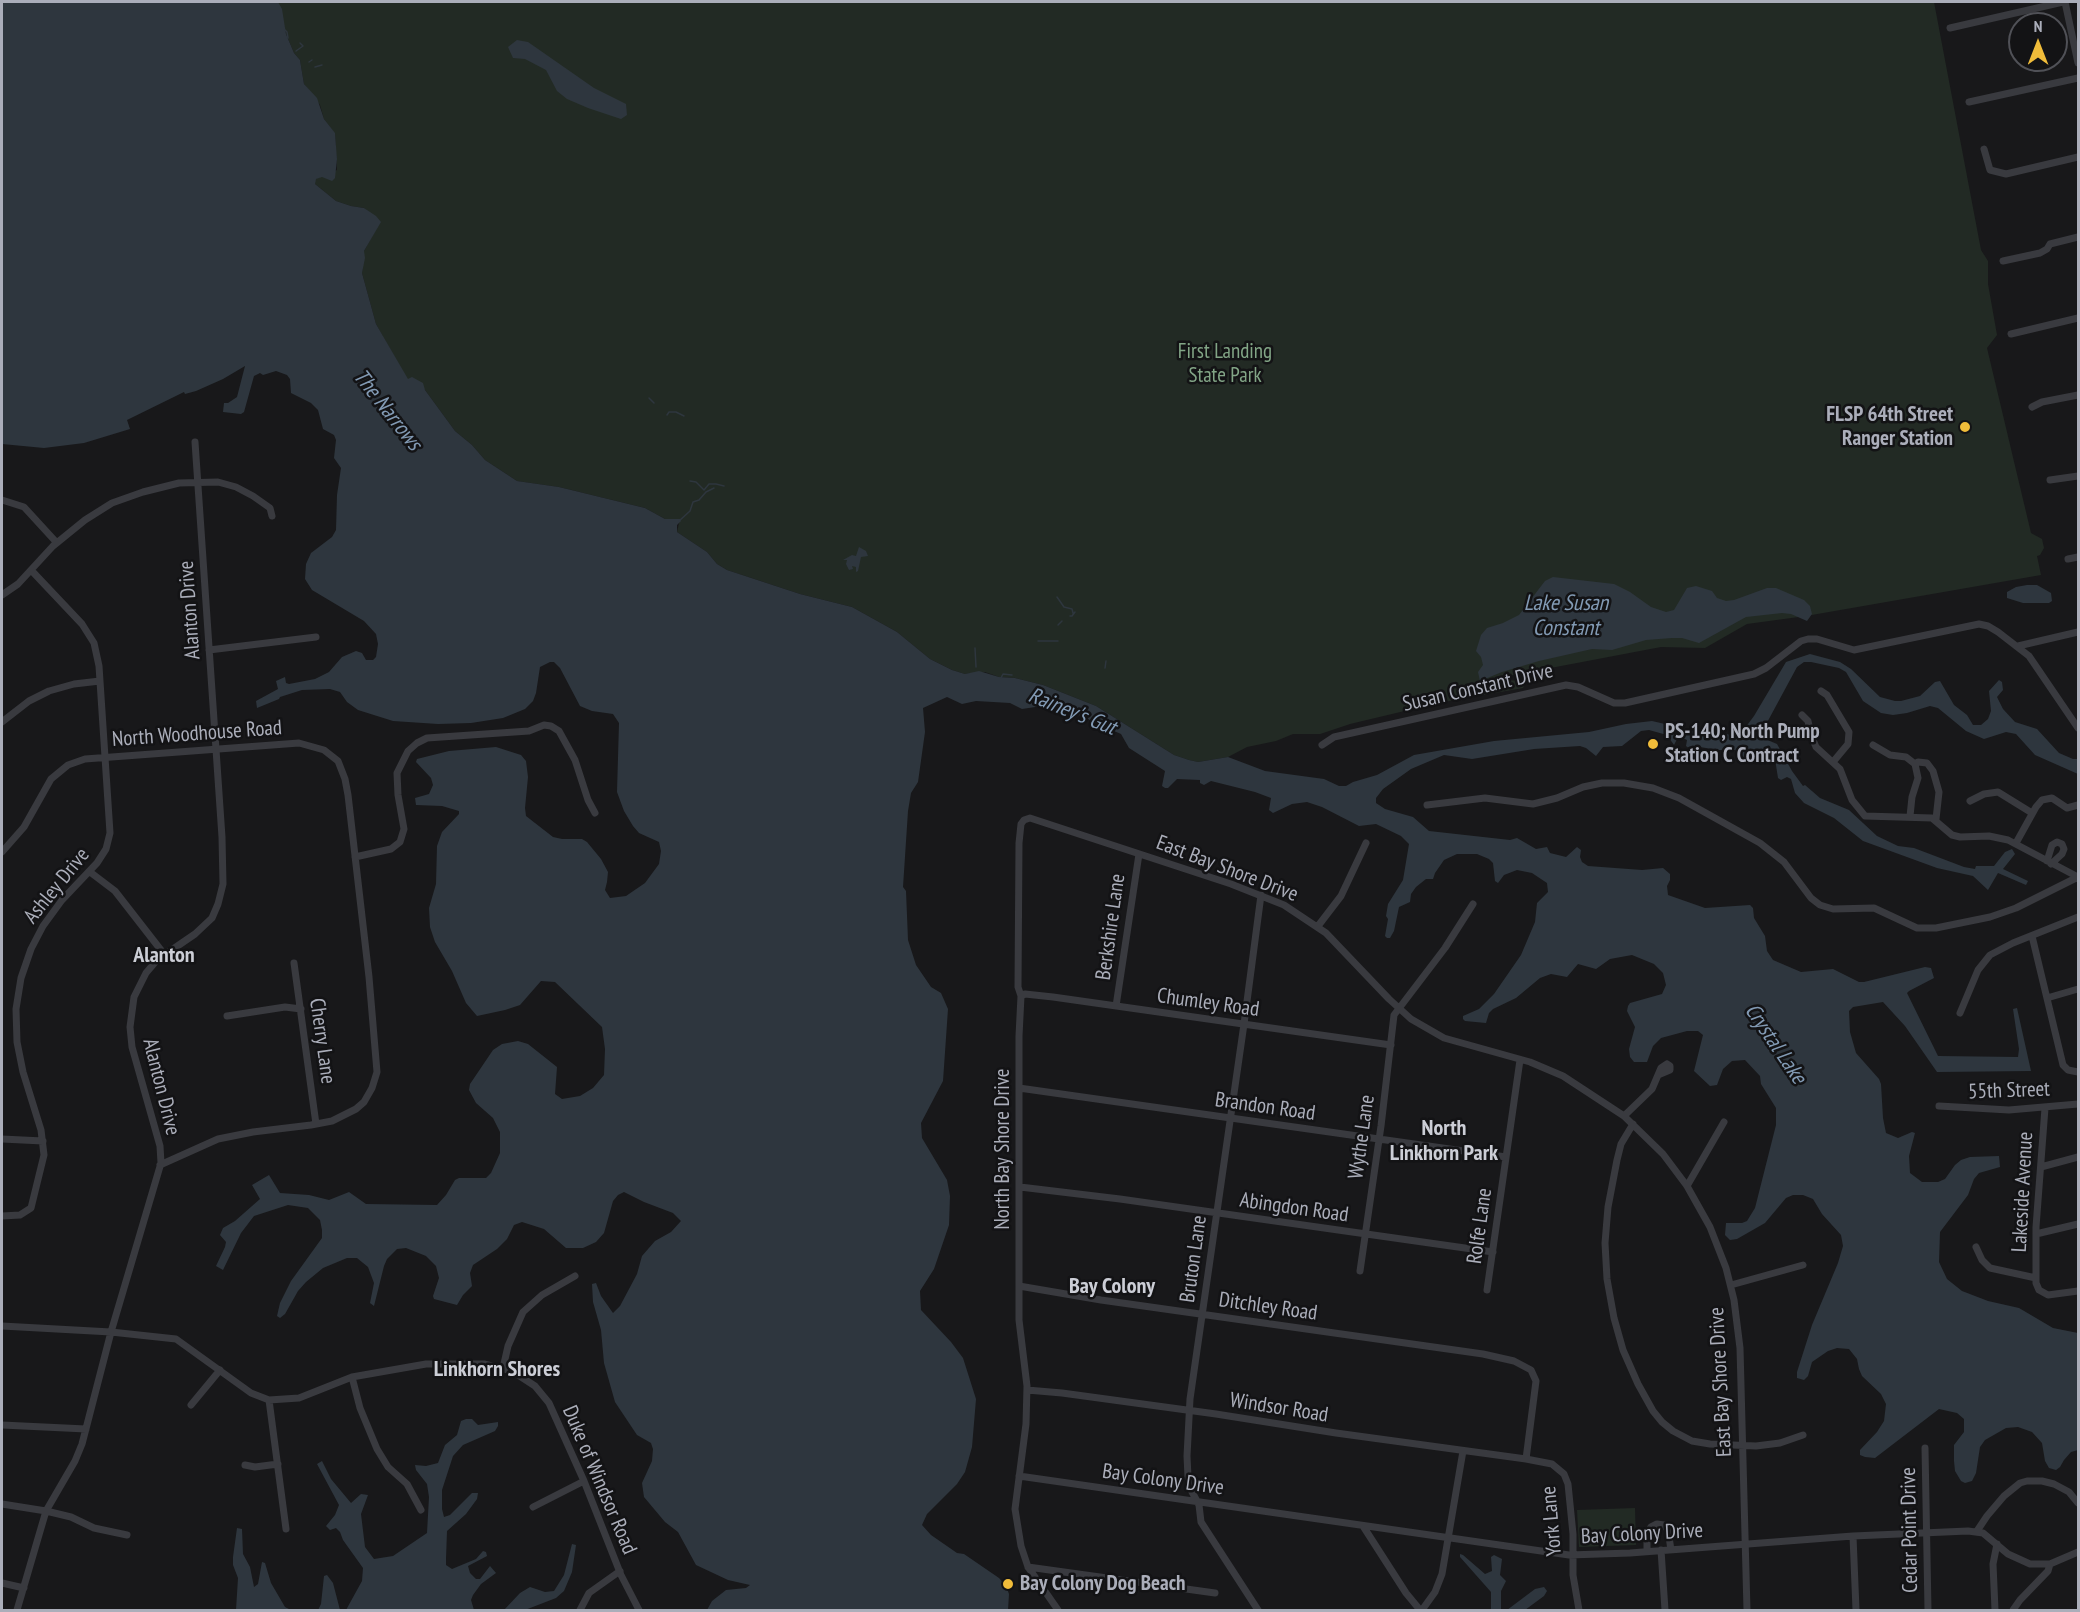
<!DOCTYPE html>
<html>
<head>
<meta charset="utf-8">
<style>
	body { margin:0 }
	#map { position:relative; width:2080px; height:1612px; overflow:hidden; background:#18181a; font-family:"PT Sans Narrow",sans-serif }
	canvas { display:block }
	.frame { position:absolute; inset:0; border:3px solid #abaeba; pointer-events:none }
	.north { position:absolute; left:2008px; top:12px; width:60px; height:60px; box-sizing:border-box; background:#131315; border:2px solid #505157; border-radius:50%; rotate:0deg; font-size:16px; font-weight:700; line-height:24px; text-align:center; color:#abaeba }
	.north::after { content:''; display:block; margin:auto; width:21px; height:27px; background:#f0bc3a; clip-path:polygon(50% 0,100% 100%,50% 72%,0 100%) }
</style>
</head>
<body>
<div id="map">
<canvas width="2080" height="1612"></canvas>
<div class="frame"></div>
<div class="north">N</div>
</div>
<script>
const ctx = document.querySelector('canvas').getContext('2d');
ctx.lineJoin = 'round';
function fillPath(path, color) {
  ctx.fillStyle = color;
  ctx.fill(path, 'evenodd');
}
function poly(rows) {
  const path = new Path2D();
  for (const r of rows) {
    path.moveTo(r[0], r[1]);
    for (let i = 2; i < r.length; i += 2) path.lineTo(r[i], r[i + 1]);
  }
  return path;
}
function stroke(path, color, width, dash) {
  ctx.strokeStyle = color;
  ctx.lineWidth = width;
  ctx.lineCap = dash ? 'butt' : 'round';
  ctx.setLineDash(dash || []);
  ctx.stroke(path);
}
function drawText(font, color, halo, rows, align = 'center') {
  ctx.font = font + ' "PT Sans Narrow",sans-serif';
  ctx.lineWidth = 5;
  ctx.setLineDash([]);
  ctx.textBaseline = 'middle';
  ctx.strokeStyle = halo;
  ctx.fillStyle = color;
  for (const [text, x, y, turn = 0] of rows) {
    ctx.save();
    ctx.translate(x, y);
    ctx.rotate((+turn || 0) * Math.PI / 180);
    ctx.textAlign = isNaN(turn) ? turn : align;
    if (halo) ctx.strokeText(text, 0, 0);
    ctx.fillText(text, 0, 0);
    ctx.restore();
  }
}
const green = poly([
	[278,2,1934,2,1981,250,1988,261,1988,284,1997,335,1987,348,2031,533,2042,539,2044,548,2040,555,2037,556,2041,575,1806,616,1747,624,1705,648,1661,647,1498,678,1497,681,1527,680,1523,688,1438,703,1350,724,1320,734,1293,734,1276,741,1247,747,1228,757,1198,762,1189,760,1174,755,1096,706,1043,685,1015,678,999,677,985,672,965,674,952,670,930,659,897,632,852,607,800,594,727,570,717,564,707,552,677,532,680,519,665,519,645,508,559,487,517,481,485,460,472,445,455,431,425,390,408,381,376,324,362,273,364,251,380,222,364,208,351,206,336,201,315,184,315,179,337,170,335,134,324,119,320,105,304,84,300,60,294,53,286,34],
	[1635,1508,1636,1545,1579,1547,1577,1510]
]);
const water = poly([
	[2,2,278,2,282,9,286,34,294,53,300,60,304,84,317,98,324,119,335,133,337,159,335,178,332,181,322,177,316,179,315,184,336,201,351,206,364,208,376,216,381,222,364,251,365,258,362,273,376,324,408,379,412,377,423,383,425,390,455,431,472,445,485,460,517,481,559,487,645,508,665,519,680,519,681,521,677,525,677,532,707,552,717,564,727,570,800,594,852,607,897,632,930,659,952,670,965,674,979,671,999,677,1015,678,1043,685,1096,706,1174,755,1189,760,1198,762,1228,757,1265,771,1324,779,1339,786,1346,786,1353,782,1377,775,1414,755,1494,741,1589,732,1626,724,1652,721,1691,730,1733,735,1742,732,1754,716,1786,662,1810,654,1840,662,1851,669,1880,697,1895,701,1901,701,1920,696,1935,682,1940,681,1954,705,1967,715,1973,725,1981,725,1988,719,1991,711,1989,691,1999,680,2002,682,2003,690,1997,697,2003,709,2015,722,2037,729,2059,753,2073,759,2078,759,2078,774,2035,755,2016,734,2006,732,1984,739,1966,731,1938,708,1930,706,1907,713,1893,715,1881,713,1863,701,1846,672,1839,668,1811,662,1804,662,1797,667,1763,730,1765,739,1777,744,1792,771,1803,786,1805,785,1820,798,1849,810,1877,836,1898,846,1914,848,1964,867,1975,869,1976,866,1994,866,2005,852,2012,849,2015,854,2003,869,2028,881,2026,885,1998,873,1988,890,1973,876,1937,868,1863,841,1834,818,1804,803,1795,793,1791,779,1787,777,1781,780,1778,778,1775,759,1764,749,1753,751,1745,758,1735,750,1718,750,1694,746,1690,749,1686,746,1687,740,1683,738,1677,739,1674,745,1667,735,1649,730,1641,731,1622,746,1603,747,1596,756,1586,748,1580,746,1534,749,1472,759,1444,755,1411,769,1383,789,1376,798,1376,803,1385,809,1413,817,1429,831,1510,840,1517,838,1536,849,1547,847,1550,853,1566,857,1577,847,1581,850,1580,857,1582,862,1588,866,1642,870,1663,868,1670,874,1670,880,1667,886,1668,895,1705,908,1750,905,1753,908,1754,918,1765,936,1767,951,1773,960,1801,972,1833,969,1859,982,1864,982,1925,967,1931,968,1934,978,1909,991,1907,993,1938,1056,2018,1057,2019,1049,2013,1009,2017,1008,2031,1071,1937,1072,1905,1026,1883,1002,1853,1007,1849,1011,1850,1032,1856,1053,1879,1079,1881,1084,1883,1118,1886,1133,1898,1138,1912,1132,1915,1133,1909,1156,1910,1173,1922,1182,1938,1182,1945,1179,1955,1165,1961,1160,1970,1157,1999,1156,2000,1167,1979,1173,1974,1179,1968,1195,1940,1232,1939,1262,1947,1279,1962,1291,1988,1301,2019,1308,2053,1328,2078,1333,2078,1450,2071,1452,2064,1460,2060,1467,2056,1470,2049,1468,2045,1461,2042,1443,2032,1432,2018,1427,2006,1428,1985,1440,1980,1447,1976,1473,1972,1481,1965,1483,1961,1481,1955,1471,1954,1461,1954,1445,1964,1432,1964,1419,1957,1413,1939,1409,1875,1458,1865,1457,1860,1455,1860,1450,1877,1432,1884,1421,1886,1404,1881,1394,1862,1376,1859,1369,1857,1359,1849,1349,1837,1348,1828,1351,1812,1362,1808,1376,1804,1380,1797,1378,1797,1372,1812,1325,1838,1263,1843,1246,1841,1235,1822,1214,1813,1199,1803,1195,1793,1195,1786,1198,1765,1223,1737,1239,1730,1240,1725,1235,1726,1223,1742,1223,1747,1221,1755,1208,1776,1125,1776,1108,1761,1084,1760,1076,1745,1060,1732,1061,1723,1069,1717,1085,1710,1086,1694,1071,1703,1035,1698,1031,1687,1031,1661,1038,1653,1046,1647,1062,1634,1062,1630,1057,1629,1049,1635,1027,1627,1011,1628,1006,1630,1003,1662,994,1666,985,1663,973,1654,964,1632,955,1610,959,1596,969,1578,964,1567,977,1551,974,1540,978,1516,998,1493,1009,1489,1013,1486,1023,1465,1021,1463,1019,1463,1016,1479,1009,1494,994,1521,955,1535,922,1537,903,1548,892,1547,883,1532,873,1517,870,1504,875,1498,883,1495,881,1493,863,1489,859,1477,854,1457,854,1444,860,1435,873,1433,879,1426,879,1416,887,1411,894,1410,902,1399,907,1394,931,1390,938,1387,938,1385,936,1388,919,1386,916,1388,904,1403,880,1409,844,1401,836,1376,824,1359,826,1322,807,1307,802,1292,804,1273,813,1269,810,1271,798,1255,792,1211,781,1204,785,1200,783,1200,780,1177,779,1168,788,1165,788,1162,786,1165,771,1129,748,1121,734,1091,721,1086,717,1042,706,1022,709,1010,703,976,701,962,704,947,697,923,708,925,732,918,782,911,793,908,811,903,887,906,891,908,940,916,965,931,987,941,993,948,1009,943,1081,921,1123,922,1138,947,1180,950,1196,949,1225,934,1269,920,1291,921,1310,951,1342,963,1358,976,1399,972,1447,965,1472,957,1484,927,1514,922,1525,931,1535,957,1553,964,1554,999,1578,1006,1586,1009,1594,1008,1610,707,1610,712,1601,726,1590,746,1588,750,1585,728,1580,696,1565,678,1532,665,1522,644,1497,642,1483,652,1461,653,1449,651,1443,637,1435,615,1402,604,1363,601,1330,593,1302,592,1284,596,1283,601,1296,613,1313,620,1306,637,1274,642,1256,655,1241,671,1232,681,1221,673,1213,644,1202,624,1192,618,1195,613,1201,604,1233,596,1242,583,1248,566,1248,544,1229,522,1222,514,1225,507,1239,497,1249,473,1265,470,1273,472,1286,463,1295,457,1305,434,1299,433,1296,439,1278,436,1266,426,1256,406,1248,397,1249,387,1259,384,1266,374,1306,370,1303,374,1283,368,1267,357,1258,347,1258,323,1268,306,1282,298,1291,285,1314,280,1318,277,1316,280,1303,291,1281,322,1238,322,1230,320,1220,308,1208,288,1205,254,1216,241,1233,223,1270,216,1266,225,1247,226,1242,220,1235,223,1228,235,1221,260,1199,252,1185,269,1175,280,1193,309,1195,329,1200,349,1192,366,1204,437,1205,446,1195,455,1180,459,1178,486,1178,491,1173,500,1153,500,1132,493,1118,476,1103,469,1090,470,1084,493,1050,502,1044,518,1041,528,1044,557,1067,555,1094,562,1099,580,1096,593,1088,604,1075,605,1049,602,1027,555,982,541,981,520,1005,505,1010,477,1016,466,1003,452,971,435,942,430,927,429,908,436,884,437,846,442,832,459,814,459,811,442,806,416,805,415,798,429,794,433,785,431,778,416,762,417,759,449,751,496,747,521,755,526,761,528,777,525,808,526,816,553,837,562,839,582,839,587,842,601,859,608,872,607,882,605,890,610,898,626,896,645,883,659,864,661,851,659,842,639,833,633,826,624,811,617,792,619,723,613,714,592,711,580,706,560,668,554,662,550,662,540,667,536,693,533,701,525,709,503,718,471,723,438,724,393,721,358,710,347,702,340,692,330,689,302,690,280,697,279,699,257,708,256,701,278,689,276,681,285,677,286,683,289,684,315,679,329,672,342,657,356,651,362,653,366,660,373,660,376,657,378,644,376,634,364,621,312,590,305,579,306,564,311,553,332,537,336,530,337,495,341,468,334,458,336,440,334,435,323,429,318,410,311,403,291,393,290,379,287,375,276,371,263,375,260,373,254,376,244,412,241,414,223,412,224,403,228,403,237,397,245,366,223,379,196,391,185,394,184,392,127,420,130,429,84,443,44,448,2,444],
	[517,40,528,42,594,88,626,104,627,115,621,119,588,108,567,99,557,91,546,70,525,59,513,58,508,47],
	[859,547,866,551,868,556,861,557,858,571,856,572,856,567,852,566,853,569,849,570,846,564,847,560,843,560,852,555,856,556],
	[1553,577,1614,584,1630,592,1651,607,1666,612,1674,610,1687,588,1696,586,1712,591,1717,598,1726,601,1734,600,1767,588,1776,588,1804,600,1810,606,1812,614,1807,621,1791,614,1782,613,1746,617,1699,643,1682,638,1672,638,1646,640,1612,650,1592,649,1539,661,1502,672,1480,681,1478,672,1483,665,1481,657,1476,651,1481,635,1487,628,1503,623,1519,615,1545,581],
	[2027,585,2037,585,2051,593,2052,601,2049,603,2023,603,2007,598,2007,592,2016,587],
	[466,1419,472,1419,478,1425,498,1422,498,1426,495,1431,463,1445,453,1456,442,1490,442,1509,444,1517,450,1515,472,1493,478,1493,477,1499,466,1514,447,1531,446,1559,446,1565,452,1569,476,1559,483,1551,486,1552,487,1556,468,1566,470,1573,476,1579,480,1579,490,1566,496,1573,481,1584,473,1595,471,1600,474,1610,346,1610,362,1581,363,1568,343,1540,340,1532,336,1528,330,1530,326,1526,335,1515,339,1505,317,1464,322,1461,331,1479,351,1503,361,1494,368,1495,361,1514,365,1547,374,1559,393,1556,427,1533,429,1497,427,1484,416,1470,415,1465,426,1466,438,1463,445,1445,457,1435,461,1421],
	[237,1528,242,1529,243,1554,250,1567,254,1587,258,1584,262,1562,265,1563,271,1583,285,1607,291,1610,236,1610,238,1578,233,1565,233,1557],
	[572,1544,576,1545,572,1572,564,1591,556,1598,525,1610,504,1610,520,1593,530,1587,545,1592,554,1591,564,1575],
	[1460,1554,1463,1555,1485,1574,1492,1571,1491,1557,1494,1555,1502,1559,1500,1575,1506,1581,1501,1591,1501,1609,1504,1610,1491,1610,1491,1592,1460,1557],
	[327,1575,333,1583,340,1610,318,1610,321,1604,324,1576],
	[1544,1587,1547,1591,1544,1596,1525,1610,1507,1610,1535,1589]
]);
const stream = poly([
	[285,30,287,32,288,38],
	[296,51,303,46,300,43],
	[309,62,312,60],
	[315,67,322,65],
	[649,398,654,403],
	[667,415,669,412,676,412,684,416],
	[690,481,696,482,704,490,709,484,716,484,724,486],
	[679,521,690,511,693,502,699,500,706,492,714,488],
	[1057,597,1064,607,1072,609,1073,613],
	[1070,616,1072,616,1075,612],
	[1058,625,1062,621],
	[1038,641,1058,641],
	[975,648,976,667],
	[1105,668,1106,661],
	[1001,678,1003,674,1012,675]
]);
const minor = poly([
	[2065,2,2078,63],
	[1950,28,2063,2],
	[1969,102,2078,78],
	[1984,149,1990,170,2006,174,2078,157],
	[2003,261,2040,253,2047,249,2050,244,2078,237],
	[2011,334,2078,318],
	[2032,407,2042,402,2078,395],
	[2050,480,2078,476],
	[2,500,24,507,57,543],
	[2068,559,2078,557],
	[2,595,18,584,53,546,85,520,112,503,143,492,179,483,218,482,236,487,253,496,270,508,272,516],
	[2018,646,2078,632],
	[209,650,316,637],
	[1821,691,1827,695,1849,732,1848,744,1833,762],
	[1802,715,1808,721,1811,735,1816,747,1840,769,1852,800,1865,816,1932,818,1952,835,1960,837,1989,836,2008,840,2078,877],
	[2,722,29,701,49,691,74,684,100,681],
	[1322,745,1334,737,1566,685,1578,687,1614,703,1625,703,1754,674,1766,668,1801,641,1808,639,1817,639,1854,650,1979,624,1988,626,1998,632,2029,656,2078,728],
	[1873,745,1890,755,1906,757,1915,764,1918,778,1912,797,1910,816],
	[1915,764,1918,762,1927,763,1933,771,1939,792,1936,819],
	[1970,801,1984,794,1998,792,2032,813],
	[1427,805,1485,798,1533,804,1557,798,1583,787,1602,783,1624,783,1653,788,1679,798,1760,843,1784,862,1811,898,1820,905,1833,909,1874,908,1917,928,1936,928,1990,917,2016,908,2074,879,2078,878],
	[2016,843,2036,807,2042,800,2052,798,2067,808,2078,805],
	[2,852,24,827,51,779,68,765,85,759,299,743,324,750,338,761,345,779,348,795,369,977,377,1072,372,1088,364,1102,356,1109,332,1121,311,1125,253,1132,218,1139,160,1165],
	[355,857,391,849,400,842,404,829,398,795,397,773,408,751,417,743,427,738,529,731,544,725,551,726,559,731,575,760,588,800,595,813],
	[2047,861,2052,845,2057,842,2062,844,2064,849,2062,854,2051,864],
	[90,872,115,891,164,954],
	[1318,926,1341,896,1366,843],
	[2032,936,2063,1065,2068,1070,2078,1072],
	[294,963,316,1124],
	[1021,996,1025,994,1053,997,1391,1045],
	[2047,998,2078,989],
	[1116,1006,1139,854],
	[1960,1013,1978,970,1990,955,2013,943,2078,917],
	[227,1016,285,1007,301,1009],
	[1667,1064,1670,1066,1670,1070,1658,1075,1661,1068,1667,1064],
	[1019,1088,1506,1157],
	[1939,1106,2009,1110,2078,1104],
	[2045,1108,2036,1227,2036,1283,2039,1290,2048,1295,2078,1291],
	[1624,1116,1652,1089,1658,1075],
	[1633,1124,1621,1144,1617,1160,1608,1207,1605,1243,1607,1279,1614,1318,1623,1350,1638,1384,1653,1411,1662,1422,1673,1431,1692,1441,1710,1444,1756,1446,1780,1443,1803,1435],
	[2,1139,43,1141],
	[2041,1167,2078,1157],
	[1687,1186,1724,1122],
	[1020,1187,1120,1199,1493,1252],
	[2,1216,20,1215,31,1208,44,1155,41,1130,23,1072,17,1042,16,1009,21,978,31,949,43,926,62,900,97,863,106,849,110,833,99,666,94,643,82,624,31,570],
	[2036,1234,2078,1224],
	[1976,1247,1982,1260,1990,1268,2036,1278],
	[1360,1271,1381,1126,1394,1015,1445,948,1473,904],
	[1731,1285,1803,1265],
	[1019,1286,1101,1300,1483,1354,1514,1361,1531,1370,1536,1381,1526,1459],
	[1487,1290,1520,1060],
	[2,1326,111,1332,176,1339,251,1393,269,1400,299,1398,352,1377,426,1364,484,1364,512,1371,535,1386,549,1403,584,1481,621,1575,639,1610],
	[503,1368,508,1346,523,1312,542,1295,575,1276],
	[352,1377,360,1408,377,1449,388,1467,407,1484,421,1510],
	[1027,1390,1062,1393,1216,1414,1336,1433,1526,1459,1552,1464,1564,1474,1568,1484,1573,1534,1573,1575,1579,1610],
	[269,1400,286,1529],
	[191,1405,220,1370],
	[2,1425,86,1429],
	[1925,1448,1928,1610],
	[245,1465,255,1467,278,1464],
	[1019,1476,1569,1555,1630,1553,1853,1536,1968,1531,1983,1533,2008,1554,2030,1564,2050,1564,2078,1552],
	[2,1504,46,1511,71,1517,94,1528,127,1535],
	[533,1507,584,1481],
	[1363,1526,1406,1593,1420,1610],
	[1977,1531,1987,1516,2004,1496,2020,1483,2027,1481,2042,1481,2054,1484,2069,1492,2078,1503],
	[1853,1536,1856,1610],
	[1661,1550,1665,1610],
	[1647,1551,1647,1533,1651,1527,1657,1524,1664,1525,1668,1530,1671,1550],
	[1028,1567,1215,1593],
	[2,1583,24,1588],
	[17,1610,46,1511,75,1461,82,1444,111,1332,161,1163,160,1146,132,1047,130,1027,134,997,146,973,157,960,195,934,212,918,218,904,223,884,222,837,195,442],
	[580,1610,589,1593,620,1571],
	[1058,1610,1028,1567,1021,1546,1015,1509,1026,1424,1027,1386,1019,1320,1019,1036,1021,996,1018,987,1019,843,1021,824,1024,820,1030,818,1231,884,1284,905,1326,933,1389,999,1411,1019,1444,1038,1530,1062,1563,1076,1624,1116,1663,1154,1687,1186,1710,1227,1726,1268,1734,1300,1740,1348,1747,1610],
	[1258,1610,1201,1522,1199,1505,1191,1490,1188,1477,1187,1456,1190,1399,1244,1024,1261,895],
	[1422,1610,1435,1592,1442,1574,1463,1451],
	[1995,1610,1993,1564,1997,1544],
	[2013,1610,2020,1600,2048,1571,2050,1564]
]);
const markers = [
	[1965,427,6,"#f0bc3a"],
	[1653,744,6,"#f0bc3a"],
	[1008,1584,6,"#f0bc3a"]
];
const parkNames = [
	["First Landing",1225,352],
	["State Park",1225,376]
];
const poiNames = [
	["FLSP 64th Street",1953,415,"right"],
	["Ranger Station",1953,439,"right"],
	["PS-140; North Pump",1665,732],
	["Station C Contract",1665,756],
	["Bay Colony Dog Beach",1020,1584]
];
const streetNames = [
	["Alanton Drive",190,610,-94],
	["Susan Constant Drive",1478,688,-13],
	["North Woodhouse Road",197,734,-4],
	["East Bay Shore Drive",1227,869,21],
	["Ashley Drive",57,886,-51],
	["Berkshire Lane",1111,927,-82],
	["Chumley Road",1208,1003,8],
	["Cherry Lane",322,1041,82],
	["Alanton Drive",161,1087,76],
	["55th Street",2009,1091,-2],
	["Brandon Road",1265,1107,8],
	["Wythe Lane",1362,1137,-82],
	["North Bay Shore Drive",1003,1149,-90],
	["Lakeside Avenue",2023,1192,-87],
	["Abingdon Road",1294,1208,8],
	["Rolfe Lane",1480,1226,-82],
	["Bruton Lane",1194,1259,-82],
	["Ditchley Road",1268,1307,8],
	["East Bay Shore Drive",1721,1382,-93],
	["Windsor Road",1279,1408,9],
	["Duke of Windsor Road",599,1480,67],
	["Bay Colony Drive",1163,1480,8],
	["York Lane",1552,1521,-95],
	["Cedar Point Drive",1910,1530,-91],
	["Bay Colony Drive",1642,1534,-3]
];
const waterNames = [
	["The Narrows",387,410,52],
	["Lake Susan",1566,604],
	["Constant",1566,629],
	["Rainey's Gut",1072,712,22],
	["Crystal Lake",1775,1044,56]
];
const neighbourhoodNames = [
	["Alanton",164,956],
	["North",1444,1129],
	["Linkhorn Park",1444,1154],
	["Bay Colony",1112,1287],
	["Linkhorn Shores",497,1370]
];
fillPath(green, '#222a24');
fillPath(water, '#2e363e');
stroke(stream, '#2e363e', 1.5);
stroke(minor, '#393a3f', 7);
for (const [x, y, r, color] of markers) {
  const dot = new Path2D();
  dot.arc(x, y, r, 0, 2 * Math.PI);
  ctx.fillStyle = color;
  ctx.fill(dot);
  stroke(dot, '#131315', 2);
}
drawText('21px', '#82a586', '#131315', parkNames);
drawText('bold 21px', '#abaeba', '#131315', poiNames, 'left');
drawText('21px', '#abaeba', '#131315', streetNames);
drawText('italic 22px', '#829ab4', '#131315', waterNames);
drawText('bold 22px', '#ccced6', '#131315', neighbourhoodNames);
</script>
</body>
</html>
